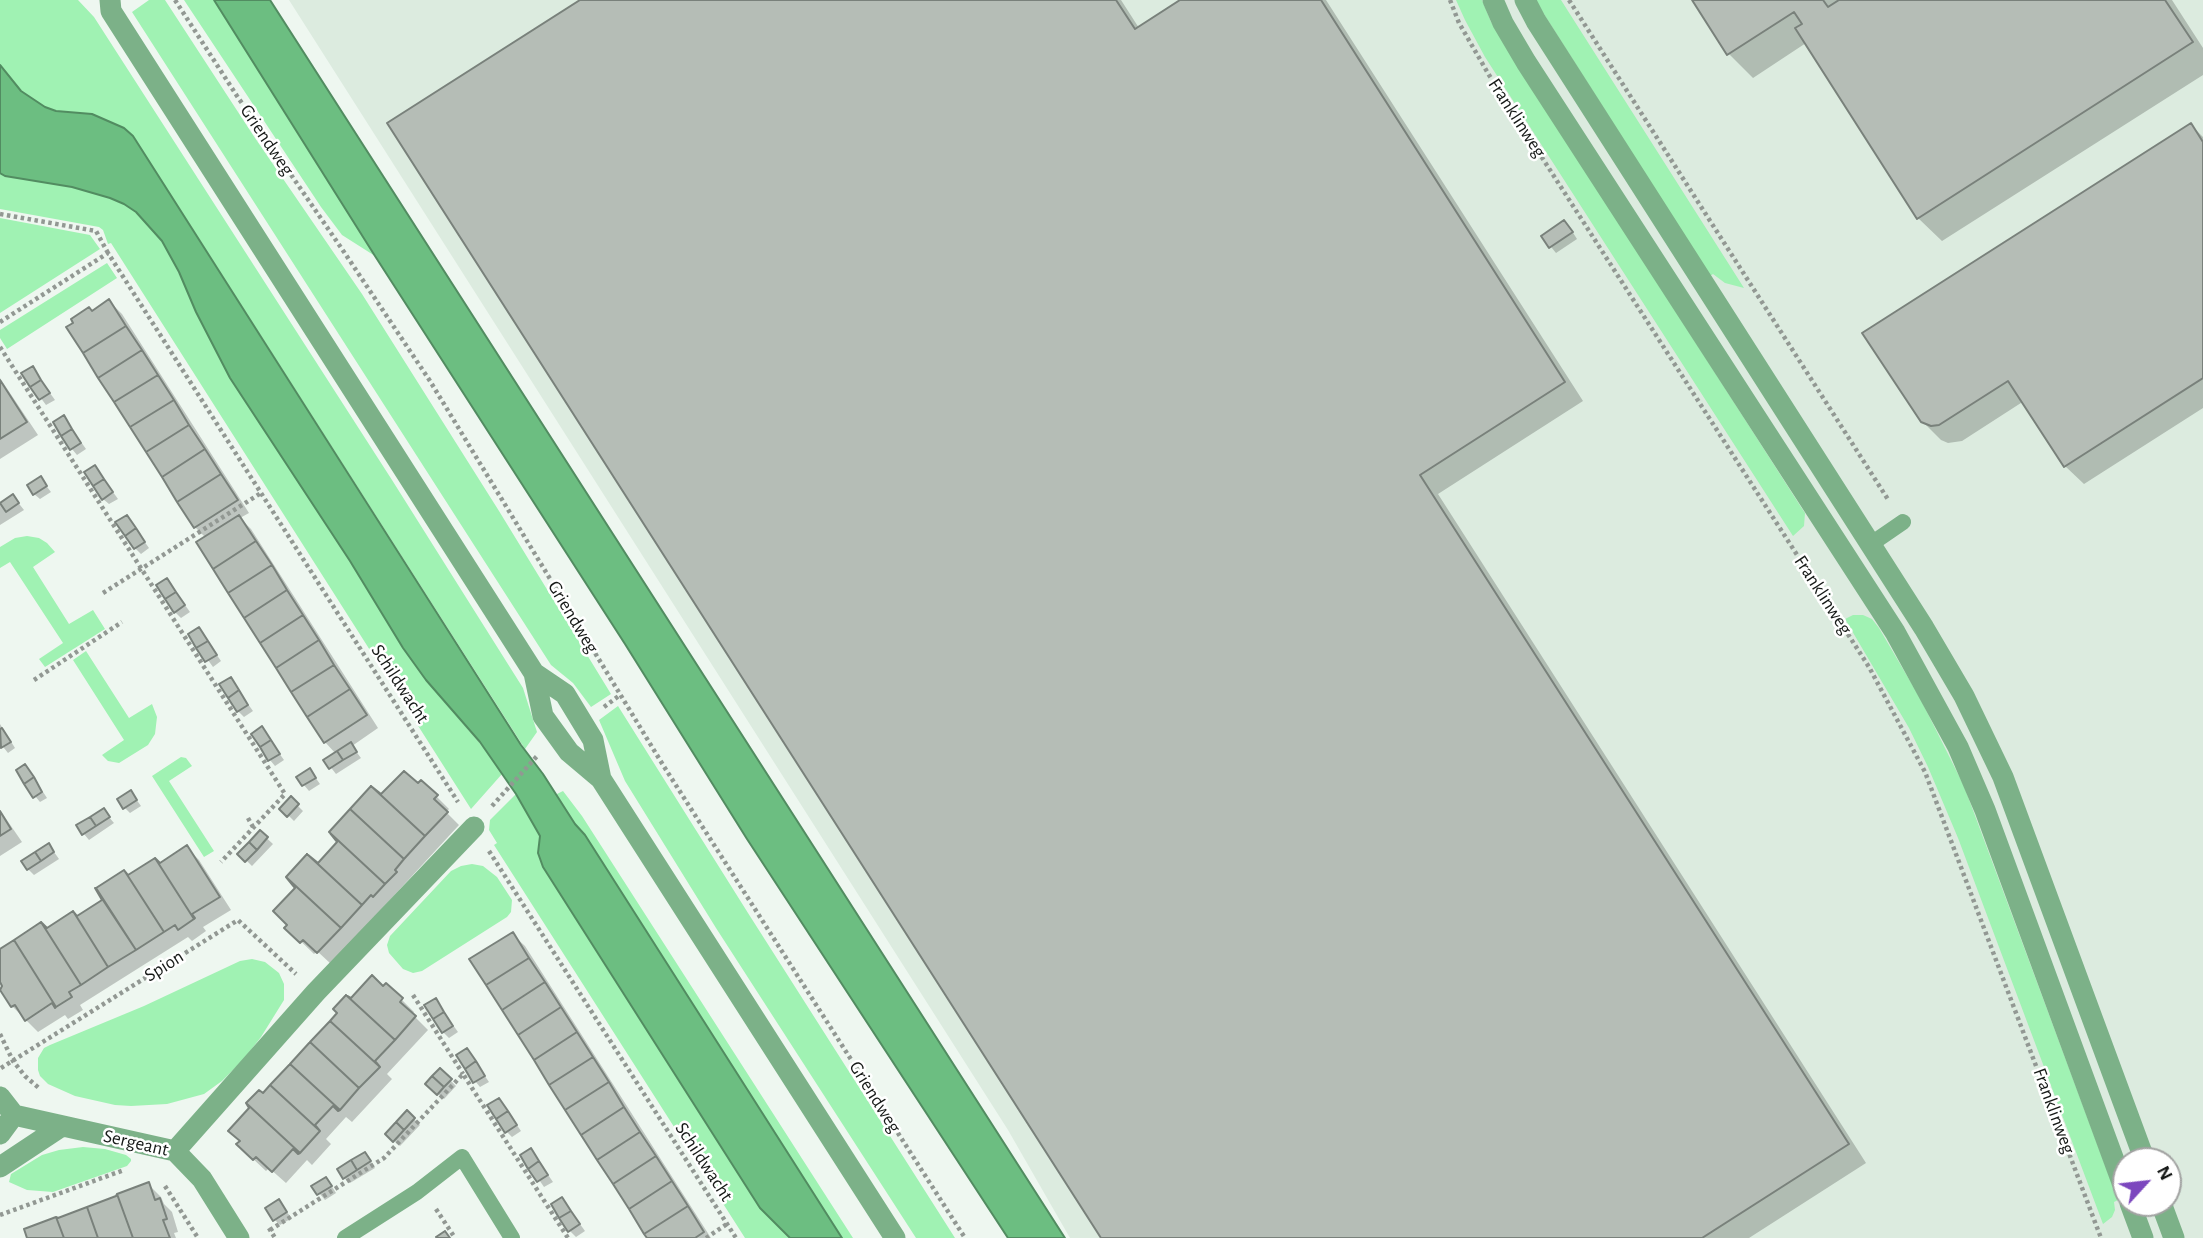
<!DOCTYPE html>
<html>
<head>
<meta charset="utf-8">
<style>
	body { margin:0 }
	#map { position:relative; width:2203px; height:1238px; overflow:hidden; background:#eef7f0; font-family:"Alegreya Sans",sans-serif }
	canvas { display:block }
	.north { position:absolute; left:2112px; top:1147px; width:70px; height:70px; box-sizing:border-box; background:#fff; border:2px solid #a2a3a2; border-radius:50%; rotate:63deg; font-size:19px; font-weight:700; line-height:28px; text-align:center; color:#161917 }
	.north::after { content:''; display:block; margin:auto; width:24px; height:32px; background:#7c47be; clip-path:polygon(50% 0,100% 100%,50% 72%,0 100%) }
</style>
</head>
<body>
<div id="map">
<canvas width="2203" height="1238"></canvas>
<div class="north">N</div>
</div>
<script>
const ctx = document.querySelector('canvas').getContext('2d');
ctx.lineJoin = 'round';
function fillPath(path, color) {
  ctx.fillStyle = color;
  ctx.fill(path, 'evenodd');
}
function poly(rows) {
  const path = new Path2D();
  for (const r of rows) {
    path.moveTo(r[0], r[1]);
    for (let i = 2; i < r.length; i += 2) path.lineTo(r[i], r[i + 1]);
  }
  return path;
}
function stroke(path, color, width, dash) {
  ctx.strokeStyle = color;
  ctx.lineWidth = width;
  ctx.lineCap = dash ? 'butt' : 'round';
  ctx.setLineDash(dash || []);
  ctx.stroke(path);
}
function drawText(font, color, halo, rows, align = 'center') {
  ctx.font = font + ' "Alegreya Sans",sans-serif';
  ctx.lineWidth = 5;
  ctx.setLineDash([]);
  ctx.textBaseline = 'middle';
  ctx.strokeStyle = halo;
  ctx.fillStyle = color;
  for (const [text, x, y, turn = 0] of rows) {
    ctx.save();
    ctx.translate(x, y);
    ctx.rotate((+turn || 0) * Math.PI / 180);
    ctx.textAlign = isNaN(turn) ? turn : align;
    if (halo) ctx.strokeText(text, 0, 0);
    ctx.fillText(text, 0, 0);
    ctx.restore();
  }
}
const built = poly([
	[289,0,2203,0,2203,1238,1070,1238,1008,1130],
	[2126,1161,2168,1161,2168,1203,2126,1203]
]);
const green = poly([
	[0,0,78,0,94,17,392,480,523,688,537,732,525,749,160,178,56,111,45,107,21,91,0,65],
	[149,0,165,0,253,135,362,294,499,511,611,694,591,707,573,683,551,665,132,12],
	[184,0,214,0,375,256,342,235,321,207],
	[1456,0,1482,0,1491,22,1514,59,1801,507,1805,513,1804,526,1793,536,1485,57,1465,20],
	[1535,0,1561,0,1744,288,1725,283,1713,274,1710,276],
	[0,173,5,176,72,187,110,198,124,204,136,212,163,241,230,378,350,561,403,648,426,680,495,761,502,774,471,809,111,243,108,244,103,230,99,227,0,209],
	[0,218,90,235,100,249,0,313],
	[107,263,117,278,7,349,0,338,0,330],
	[27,536,39,538,47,543,55,552,33,567,69,624,93,610,105,629,45,667,39,659,63,643,10,562,0,568,0,547,15,538],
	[1853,615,1863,615,1872,619,1879,628,1920,698,1964,786,2118,1200,2114,1202,2115,1210,2112,1217,2103,1224,1958,838,1928,767,1909,728,1845,619],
	[86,651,129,718,152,704,157,717,155,734,148,745,119,763,108,761,102,755,124,740,73,660],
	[618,706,748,913,955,1238,916,1238,716,928,625,781,599,720],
	[181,757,186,758,192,766,169,781,214,851,204,857,152,776],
	[563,791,582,816,853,1238,842,1238,585,835,575,824,555,795],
	[516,794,540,836,538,853,543,867,760,1208,790,1238,745,1238,494,845,497,843,489,830,490,820],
	[472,864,483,866,497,877,512,900,511,912,507,917,422,971,413,973,403,969,389,953,387,945,390,936,451,871,461,866],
	[252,959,265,962,279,973,284,984,284,1000,261,1037,244,1059,222,1081,204,1094,167,1104,131,1106,115,1105,75,1096,48,1084,40,1076,38,1070,38,1058,44,1048,50,1045,144,1006,240,961],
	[83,1147,105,1149,126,1155,131,1159,131,1161,127,1166,53,1192,27,1190,9,1182,11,1174,42,1155,59,1150]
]);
const water = poly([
	[214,0,270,0,1065,1238,1008,1238,747,839,625,644,375,256,214,0],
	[0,65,21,91,45,107,56,111,92,114,124,128,133,136,521,745,543,774,575,824,585,835,842,1238,790,1238,760,1208,543,867,538,853,540,836,516,794,480,742,426,680,403,648,350,561,230,378,196,312,179,272,162,241,136,212,124,204,110,198,72,187,5,176,0,173,0,65]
]);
const shadow = poly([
	[583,0,1121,0,1139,28,1183,0,1326,0,1583,401,1438,494,1866,1163,1749,1238,1103,1238],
	[1694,0,2172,0,2203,48,2203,75,1942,241,1918,218,1806,43,1753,78,1729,54],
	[2191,125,2203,137,2203,408,2084,484,2065,466,2024,401,1962,441,1948,443,1941,440,1922,421],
	[1570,228,1577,239,1556,253,1543,237],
	[109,301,122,314,249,513,240,518,251,529,378,728,352,746,361,758,336,774,325,760,336,754,325,742,206,538,195,527,92,313],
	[32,368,55,400,46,405,23,374],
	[0,378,38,435,0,459],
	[64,418,86,449,77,455,72,449],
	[95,467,118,499,109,504,103,499],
	[41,479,51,492,40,499,34,494],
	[13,496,24,510,0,525,0,505],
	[127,517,149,548,141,554,135,548],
	[167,580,190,612,181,618,175,612],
	[199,629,221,661,213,667,190,635],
	[230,679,253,711,244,717,238,711],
	[0,724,15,748,8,753,0,743],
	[262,729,284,760,275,766,270,760],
	[310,770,320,784,309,791,298,778],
	[30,772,47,798,40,802,35,796],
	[131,792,141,806,130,813,124,807],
	[436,796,449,809,446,812,459,825,331,964,317,951,314,954,287,928,319,865,382,797],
	[291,799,303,811,294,821,282,809],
	[0,810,22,842,0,856],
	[103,810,114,823,89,840,84,834],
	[260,832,273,844,252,866,240,854],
	[49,845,59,859,34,875,28,869],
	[187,848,199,860,231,910,203,927,206,931,192,941,188,937,80,1005,83,1010,68,1019,65,1015,38,1032,12,1006,0,979,0,951,78,917,105,900,124,871,129,876,161,865],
	[512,934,525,946,711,1238,649,1238],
	[387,985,414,1012,412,1014,428,1030,387,1074,392,1079,352,1122,346,1117,326,1139,331,1144,312,1165,307,1160,286,1183,269,1168,266,1171,251,1157,263,1096,351,1001,383,989],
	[435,1000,458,1032,449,1038,443,1032],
	[467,1050,489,1082,480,1087,475,1081],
	[440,1070,456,1086,444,1099,427,1084],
	[504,1106,521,1131,512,1137,506,1131],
	[407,1112,420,1125,400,1146,387,1134],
	[531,1150,553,1182,544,1187,522,1155],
	[370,1160,375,1168,350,1183,344,1178],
	[149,1185,161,1197,164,1204,172,1212,178,1232,174,1233,176,1238,29,1238],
	[331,1185,336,1193,325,1200,314,1187],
	[562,1199,585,1231,576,1237,570,1231],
	[278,1202,292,1218,280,1225,275,1220]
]);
const building = poly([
	[580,0,1116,0,1135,29,1180,0,1321,0,1565,382,1420,475,1849,1144,1702,1238,1101,1238,387,123,580,0],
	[1692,0,1823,0,1828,7,1839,0,2165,0,2193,42,1917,219,1795,28,1802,24,1794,12,1727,55,1692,0],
	[2191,123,2203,142,2203,378,2064,467,2008,381,1939,425,1931,426,1921,422,1862,333,2191,123],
	[1564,220,1573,232,1549,248,1541,236,1564,220],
	[109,299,126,326,83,353,66,327,73,323,71,319,89,307,92,311,109,299],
	[126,326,142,350,98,378,83,353,126,326],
	[142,350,158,375,114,402,98,378,142,350],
	[33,366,41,380,30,387,21,373,33,366],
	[158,375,174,400,130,427,114,402,158,375],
	[0,380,27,422,0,439,0,380],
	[41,380,50,393,39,400,30,387,41,380],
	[174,400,189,425,146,452,130,427,174,400],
	[64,415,72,429,61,436,53,422,64,415],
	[189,425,205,449,162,477,146,452,189,425],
	[72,429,81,443,70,450,61,436,72,429],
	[205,449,221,474,177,502,162,477,205,449],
	[95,465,104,479,93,486,84,472,95,465],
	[221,474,238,500,194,528,177,502,221,474],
	[41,476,47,486,33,495,27,485,41,476],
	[104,479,113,492,102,500,93,486,104,479],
	[13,494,19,503,6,512,0,503,13,494],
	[127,515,136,528,125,536,115,522,127,515],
	[239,515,256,541,213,569,196,542,239,515],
	[136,528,145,542,134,549,125,536,136,528],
	[256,541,272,565,228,593,213,569,256,541],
	[272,565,287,590,244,618,228,593,272,565],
	[167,578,176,592,165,599,156,585,167,578],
	[287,590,303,615,260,643,244,618,287,590],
	[176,592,185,605,174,613,165,599,176,592],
	[303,615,319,640,276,668,260,643,303,615],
	[199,627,208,641,196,648,188,634,199,627],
	[319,640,334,665,291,692,276,668,319,640],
	[208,641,217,655,205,662,196,648,208,641],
	[334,665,350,689,307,717,291,692,334,665],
	[231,677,239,690,228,698,219,684,231,677],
	[350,689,367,715,324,743,307,717,350,689],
	[239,690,248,705,237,712,228,698,239,690],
	[262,726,271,740,260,747,251,734,262,726],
	[2,728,11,742,1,748,0,729,2,728],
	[271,740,280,754,268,761,260,747,271,740],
	[351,742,357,752,343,760,337,751,351,742],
	[337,751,343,760,329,769,323,760,337,751],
	[25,764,34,777,24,784,16,770,25,764],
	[310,768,316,778,302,786,296,777,310,768],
	[404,771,418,783,421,780,438,795,434,799,448,812,425,836,371,786,381,794,404,771],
	[34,777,42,792,33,798,24,784,34,777],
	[371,786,425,836,404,859,350,809,371,786],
	[131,790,137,800,123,809,117,799,131,790],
	[291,796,299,804,287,817,279,809,291,796],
	[104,808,110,817,96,826,90,817,104,808],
	[350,809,404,859,395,870,397,872,385,884,329,832,350,809],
	[0,811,11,829,0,836,0,811],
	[90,817,96,826,82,835,76,825,90,817],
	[260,830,268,837,257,850,249,842,260,830],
	[329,832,385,884,373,897,371,895,362,905,307,854,318,863,337,842,329,832],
	[249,842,257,850,245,862,237,854,249,842],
	[49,843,54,852,41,861,35,852,49,843],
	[187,845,220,897,192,914,195,918,194,919,155,858,160,863,187,845],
	[35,852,41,861,27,870,21,861,35,852],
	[307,854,362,905,341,928,286,877,307,854],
	[155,858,194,919,178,930,175,925,164,932,124,870,128,875,155,858],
	[124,870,164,932,136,950,96,888,124,870],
	[286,877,341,928,317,953,303,940,300,943,284,928,287,925,273,911,295,888,286,877],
	[95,888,136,950,108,967,73,911,77,916,102,900,95,888],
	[73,911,108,967,81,985,41,922,47,928,73,911],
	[41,922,81,985,69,992,72,997,56,1007,14,940,41,922],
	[513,932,529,958,486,985,469,959,513,932],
	[14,940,56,1007,55,1008,52,1003,25,1021,15,1005,11,1007,0,990,2,986,0,982,0,949,14,940],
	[529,958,545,982,502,1010,486,985,529,958],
	[372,975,383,986,386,983,403,998,400,1002,416,1016,395,1040,346,995,351,998,372,975],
	[545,982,561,1007,518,1035,502,1010,545,982],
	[346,995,395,1040,375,1061,380,1067,330,1021,337,1013,333,1009,346,995],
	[436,998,444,1012,433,1019,424,1005,436,998],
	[561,1007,577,1032,534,1060,518,1035,561,1007],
	[444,1012,453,1026,442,1033,433,1019,444,1012],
	[330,1021,380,1067,359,1088,310,1042,330,1021],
	[577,1032,593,1057,549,1085,534,1060,577,1032],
	[310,1042,359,1088,340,1110,290,1064,310,1042],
	[467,1048,476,1061,465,1069,456,1055,467,1048],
	[593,1057,609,1082,565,1110,549,1085,593,1057],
	[476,1061,485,1076,473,1083,465,1069,476,1061],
	[290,1064,340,1110,338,1111,333,1106,315,1125,320,1131,270,1085,290,1064],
	[440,1068,452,1079,444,1087,432,1076,440,1068],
	[432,1076,444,1087,437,1095,425,1084,432,1076],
	[609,1082,624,1107,581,1135,565,1110,609,1082],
	[270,1085,320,1131,300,1153,246,1103,259,1090,263,1093,270,1085],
	[499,1098,508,1111,496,1119,487,1105,499,1098],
	[246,1103,300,1153,298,1154,293,1149,272,1172,256,1157,253,1160,236,1144,240,1141,228,1131,249,1108,246,1103],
	[624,1107,640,1132,597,1160,581,1135,624,1107],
	[407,1110,415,1118,404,1130,396,1122,407,1110],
	[508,1111,517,1125,505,1133,496,1119,508,1111],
	[396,1122,404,1130,393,1142,385,1134,396,1122],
	[640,1132,656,1156,613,1184,597,1160,640,1132],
	[531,1148,539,1161,528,1169,520,1155,531,1148],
	[365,1152,371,1161,357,1170,351,1160,365,1152],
	[656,1156,672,1181,629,1209,613,1184,656,1156],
	[351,1160,357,1170,343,1179,337,1169,351,1160],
	[539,1161,548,1175,537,1182,528,1169,539,1161],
	[326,1177,332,1186,317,1195,311,1186,326,1177],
	[672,1181,688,1206,644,1234,629,1209,672,1181],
	[149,1182,155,1200,160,1198,167,1219,163,1220,170,1238,133,1238,117,1194,149,1182],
	[117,1194,133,1238,98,1238,87,1207,116,1196,117,1194],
	[562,1197,571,1211,559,1218,551,1204,562,1197],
	[279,1199,287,1212,273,1221,265,1208,279,1199],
	[688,1206,704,1232,695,1238,647,1238,644,1234,688,1206],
	[87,1207,98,1238,64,1238,56,1217,58,1218,87,1207],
	[571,1211,580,1224,568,1232,559,1218,571,1211],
	[56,1217,64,1238,27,1238,24,1229,56,1217],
	[445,1231,450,1238,437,1238,436,1237,445,1231]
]);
const path = poly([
	[175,0,237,96,344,252,430,381,663,765,965,1238],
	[1450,0,1459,23,1489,75,1869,667,1925,772,2101,1238],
	[1569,0,1889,501],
	[0,214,96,231,108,253],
	[0,322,108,253,458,802],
	[0,347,285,794,221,862],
	[103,593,261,493],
	[34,680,122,622],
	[604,707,620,695],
	[492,806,538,755],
	[248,818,253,827],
	[489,851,736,1238],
	[413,995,463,1074],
	[0,1034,13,1061,25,1076,40,1089],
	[1,1068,238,920,296,974],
	[165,1186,198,1238],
	[436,1209,455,1238],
	[0,1215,124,1170],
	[269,1228,275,1238],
	[270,1230,384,1158,463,1074,568,1238],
	[706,1238,727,1224]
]);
const lane = poly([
	[1871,544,1903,522],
	[345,1238,417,1192,462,1157,512,1238]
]);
const street = poly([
	[110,0,111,11,534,673,543,716,569,752,601,779,895,1238],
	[1493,0,1503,23,1526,62,1895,632,1958,747,1985,810,2126,1193],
	[1525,0,1536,21,1924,628,1964,696,2003,777,2145,1161],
	[534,673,565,694,593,740,601,779],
	[0,1097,14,1115,175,1151,202,1179,239,1238],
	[0,1134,14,1115],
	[175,1151,316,992,474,827],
	[0,1167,62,1126],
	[2130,1203,2143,1238],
	[2161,1203,2174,1238]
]);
const streetNames = [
	["Franklinweg",1517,118,57],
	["Griendweg",267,140,56],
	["Franklinweg",1823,595,57],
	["Griendweg",573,617,59],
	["Schildwacht",400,684,57],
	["Spion",164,966,-32],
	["Griendweg",875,1097,58],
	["Franklinweg",2054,1111,70],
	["Sergeant",136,1143,13],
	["Schildwacht",704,1162,57]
];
fillPath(built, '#dcebdf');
fillPath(green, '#a0f2b3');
fillPath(water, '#6cbe81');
stroke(water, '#528c61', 2);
fillPath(shadow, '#0003');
fillPath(building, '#b5bdb6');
stroke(building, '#79817b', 2);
stroke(path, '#929893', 4.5, [3.5, 3.5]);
stroke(lane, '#7cb188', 16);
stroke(street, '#7cb188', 21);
drawText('19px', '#161917', '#fff', streetNames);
</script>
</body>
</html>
